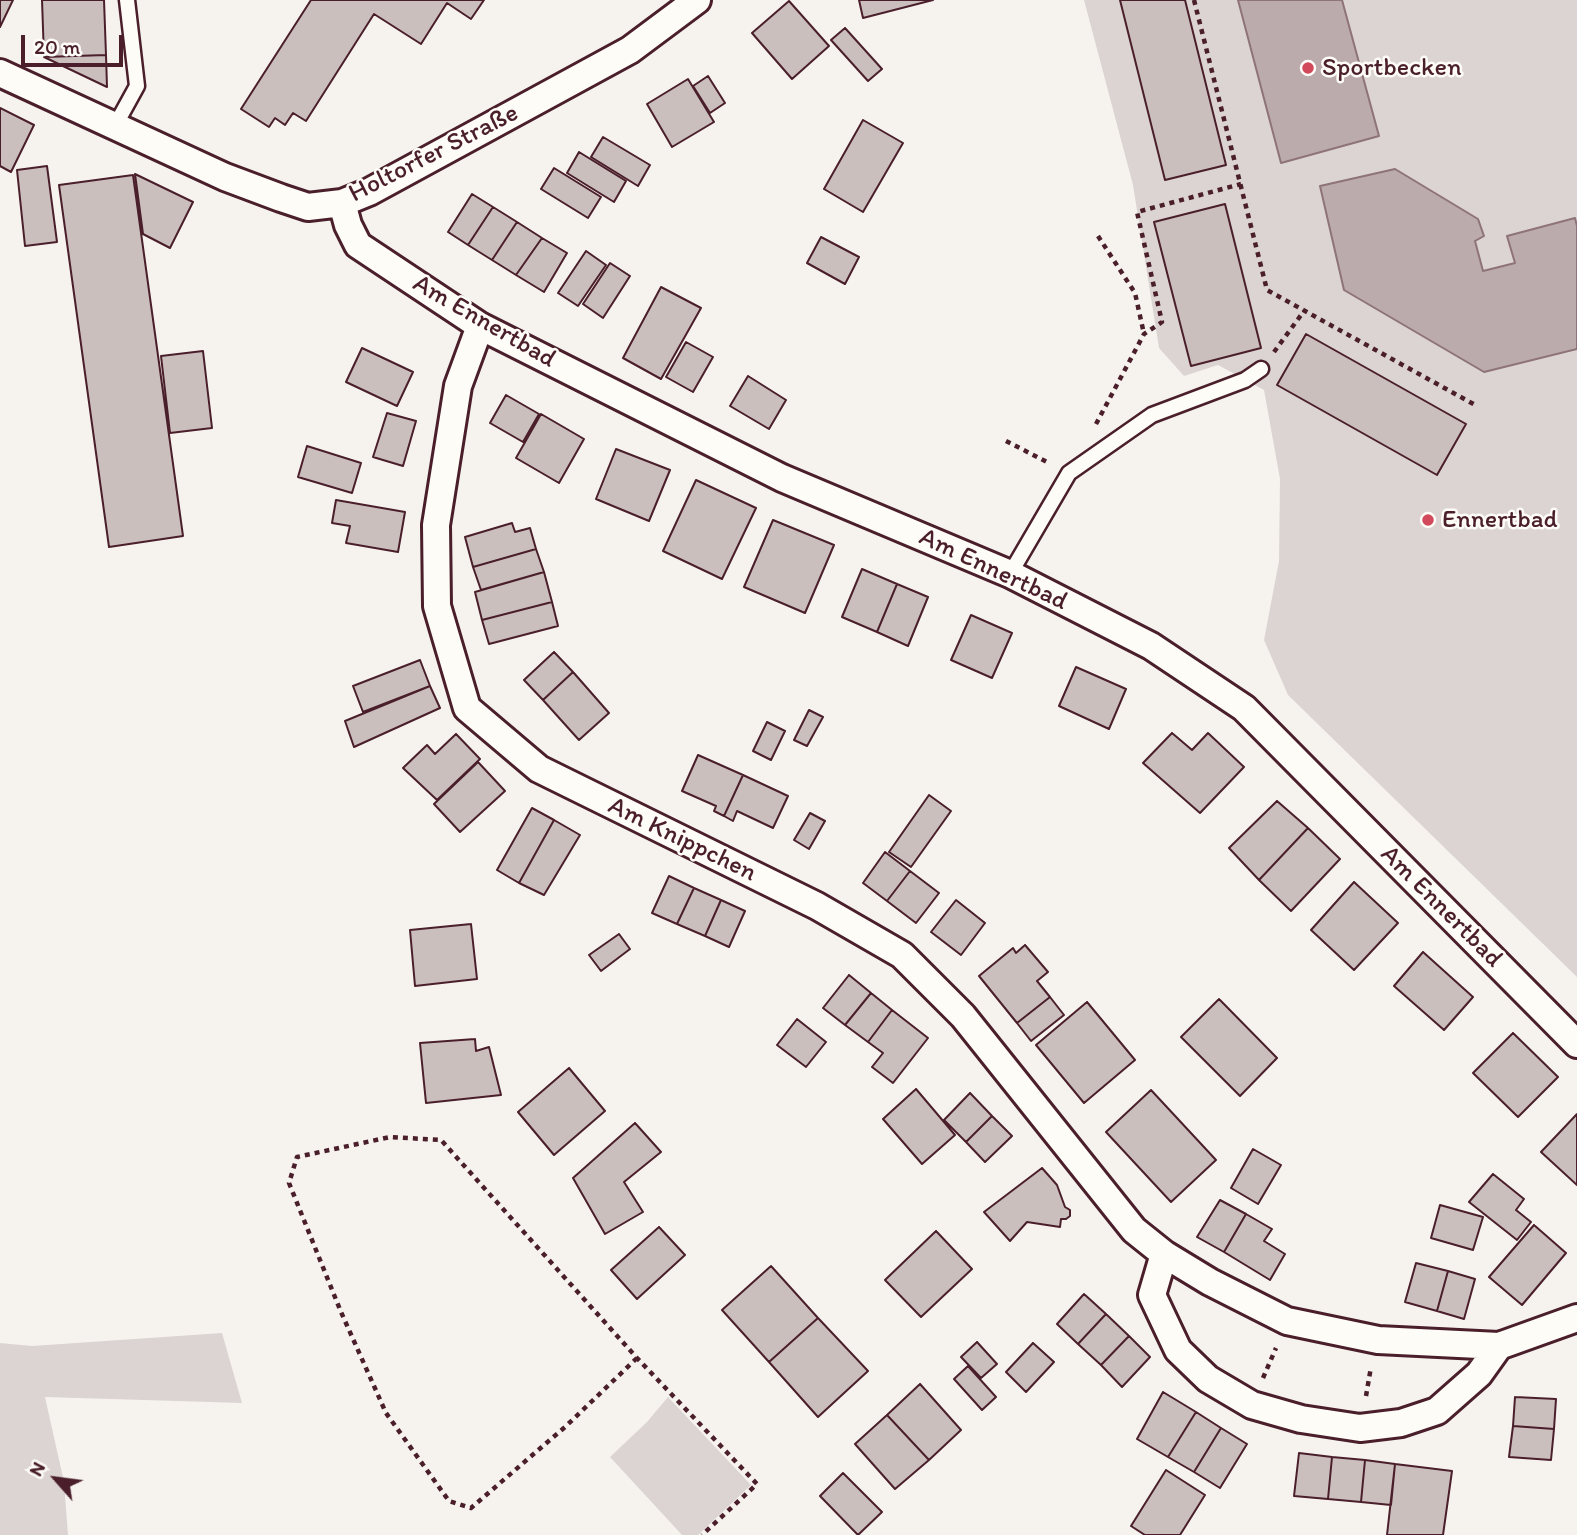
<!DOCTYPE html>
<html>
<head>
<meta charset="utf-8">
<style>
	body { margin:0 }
	#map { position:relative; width:1577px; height:1535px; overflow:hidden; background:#f6f3ef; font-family:Itim,sans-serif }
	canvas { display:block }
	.north { position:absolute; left:21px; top:1444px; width:70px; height:70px; -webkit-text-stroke:5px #fdfcf7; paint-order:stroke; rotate:298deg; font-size:19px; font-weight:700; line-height:28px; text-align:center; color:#4a1f2b }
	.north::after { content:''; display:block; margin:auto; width:24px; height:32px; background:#4a1f2b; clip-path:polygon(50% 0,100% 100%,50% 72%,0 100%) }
	.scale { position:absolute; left:21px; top:35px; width:102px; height:32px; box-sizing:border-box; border:4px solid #4a1f2b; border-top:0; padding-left:9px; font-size:21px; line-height:24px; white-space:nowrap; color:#4a1f2b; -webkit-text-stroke:5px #fdfcf7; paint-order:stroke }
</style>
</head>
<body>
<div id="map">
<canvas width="1577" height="1535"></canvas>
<div class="north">N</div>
<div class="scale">20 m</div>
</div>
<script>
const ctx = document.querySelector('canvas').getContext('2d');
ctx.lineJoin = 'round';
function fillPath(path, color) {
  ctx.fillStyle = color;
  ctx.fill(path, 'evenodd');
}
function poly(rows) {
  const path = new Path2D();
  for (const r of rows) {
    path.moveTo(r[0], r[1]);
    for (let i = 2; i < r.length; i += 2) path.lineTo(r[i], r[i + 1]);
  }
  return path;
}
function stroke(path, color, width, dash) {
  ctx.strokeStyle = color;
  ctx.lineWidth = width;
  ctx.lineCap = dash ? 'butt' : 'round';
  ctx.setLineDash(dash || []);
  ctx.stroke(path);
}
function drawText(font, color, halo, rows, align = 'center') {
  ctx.font = font + ' Itim,sans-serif';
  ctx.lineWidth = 5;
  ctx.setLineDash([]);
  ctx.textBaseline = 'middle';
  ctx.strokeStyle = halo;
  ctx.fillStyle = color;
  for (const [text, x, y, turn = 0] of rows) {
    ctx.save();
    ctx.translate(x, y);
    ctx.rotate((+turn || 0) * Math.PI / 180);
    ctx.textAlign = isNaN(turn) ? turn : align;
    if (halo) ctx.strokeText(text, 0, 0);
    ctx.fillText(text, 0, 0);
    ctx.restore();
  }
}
const green = poly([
	[1084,0,1577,0,1577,977,1288,695,1264,640,1279,561,1280,479,1264,390,1218,365,1184,376,1159,348,1133,185],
	[222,1333,242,1403,45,1397,64,1482,68,1535,0,1535,0,1343,32,1346],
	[668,1397,751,1485,698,1535,682,1535,610,1457,647,1422]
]);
const water = poly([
	[1238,0,1342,0,1379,136,1281,163,1238,0],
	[1395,169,1478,219,1484,236,1475,241,1483,271,1515,263,1507,236,1575,218,1577,226,1577,349,1484,372,1344,290,1320,186,1395,169]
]);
const building = poly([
	[0,0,13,0,0,27,0,0],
	[42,0,104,0,106,55,44,57,42,0],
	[311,0,484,0,471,19,447,3,421,44,374,14,306,121,293,113,285,125,275,118,269,127,241,109,311,0],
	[859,0,933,0,863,18,859,0],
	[1120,0,1185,0,1226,165,1165,180,1120,0],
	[789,1,829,46,792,79,752,33,789,1],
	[845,28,882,69,868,81,831,40,845,28],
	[106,55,107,87,44,57,106,55],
	[708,76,725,103,710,113,693,86,708,76],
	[688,79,714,122,672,147,647,104,688,79],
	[0,108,34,125,11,172,0,166,0,108],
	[863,120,903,143,863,212,824,189,863,120],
	[603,137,650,165,638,186,591,157,603,137],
	[579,152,626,181,614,202,567,173,579,152],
	[47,166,57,242,25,246,17,170,47,166],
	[554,168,601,197,588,218,541,189,554,168],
	[135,174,193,202,170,248,143,234,135,174],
	[133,175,183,536,109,547,59,185,133,175],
	[472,194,493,207,468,245,448,232,472,194],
	[1225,204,1261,348,1191,366,1154,222,1225,204],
	[493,207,517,222,492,260,468,245,493,207],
	[517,222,542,238,516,275,492,260,517,222],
	[821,237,859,257,845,284,807,263,821,237],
	[542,238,567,253,544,292,516,275,542,238],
	[586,251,606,265,578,306,558,293,586,251],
	[610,263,630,276,603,318,583,304,610,263],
	[661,287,701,308,661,379,623,358,661,287],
	[1306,334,1466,424,1437,475,1277,385,1306,334],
	[686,342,713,357,693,392,666,377,686,342],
	[362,348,413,372,397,406,346,382,362,348],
	[203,351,212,428,170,433,161,356,203,351],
	[748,376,786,400,769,429,730,406,748,376],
	[506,395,539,414,523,442,490,423,506,395],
	[387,413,416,421,403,466,373,457,387,413],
	[541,414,584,439,559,483,516,458,541,414],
	[307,446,361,463,352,493,298,477,307,446],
	[616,449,670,470,649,521,596,499,616,449],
	[696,480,756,508,722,579,663,551,696,480],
	[336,500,405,512,398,552,346,543,350,526,332,523,336,500],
	[773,520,834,545,805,613,744,587,773,520],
	[512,523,515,532,530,528,536,549,473,567,465,537,512,523],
	[536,549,544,572,481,590,473,567,536,549],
	[862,569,897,584,877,632,842,617,862,569],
	[544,572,552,602,482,620,475,592,544,572],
	[897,584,928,597,908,646,877,632,897,584],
	[552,602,558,626,489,644,482,620,552,602],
	[971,615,1012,633,992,678,951,660,971,615],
	[554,652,573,672,543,700,524,680,554,652],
	[420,660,430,686,363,712,353,686,420,660],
	[1076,667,1126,689,1109,729,1059,706,1076,667],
	[573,672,609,713,579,740,543,700,573,672],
	[430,686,440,708,354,747,345,721,430,686],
	[809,710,823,717,807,746,794,740,809,710],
	[767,722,785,731,771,760,753,751,767,722],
	[1172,733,1192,750,1208,733,1244,767,1200,813,1143,763,1172,733],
	[456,734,480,759,437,800,403,768,427,745,435,754,456,734],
	[698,755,743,775,724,816,714,811,716,806,682,791,698,755],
	[478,762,505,791,460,832,434,804,478,762],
	[743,775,788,796,773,828,737,811,733,821,724,816,743,775],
	[929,795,951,811,911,867,889,852,929,795],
	[1277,801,1308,828,1259,880,1229,848,1277,801],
	[532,808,554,820,519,883,497,870,532,808],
	[810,813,825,821,809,849,794,840,810,813],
	[554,820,580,835,544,895,519,883,554,820],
	[1308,828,1340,859,1291,911,1259,880,1308,828],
	[885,852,910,871,887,901,863,883,885,852],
	[910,871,939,893,916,923,887,901,910,871],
	[669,876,694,888,677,924,652,913,669,876],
	[1354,882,1398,923,1354,970,1311,930,1354,882],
	[694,888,721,900,705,936,677,924,694,888],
	[721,900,745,911,729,947,705,936,721,900],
	[956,900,985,923,961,955,931,932,956,900],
	[471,924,477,979,415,986,410,930,471,924],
	[619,934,630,949,601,971,589,955,619,934],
	[1025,945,1048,972,1037,981,1050,997,1017,1023,979,976,1013,948,1016,953,1025,945],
	[1423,952,1473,997,1444,1030,1394,986,1423,952],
	[849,975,871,993,845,1025,823,1008,849,975],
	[871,993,892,1010,868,1042,845,1025,871,993],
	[1050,997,1064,1015,1031,1041,1017,1023,1050,997],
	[1219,999,1277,1058,1240,1096,1181,1037,1219,999],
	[1087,1002,1135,1060,1084,1103,1036,1045,1087,1002],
	[892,1010,928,1038,893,1083,872,1067,883,1053,868,1042,892,1010],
	[797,1019,826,1042,806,1067,777,1045,797,1019],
	[1513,1033,1558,1077,1518,1117,1473,1073,1513,1033],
	[475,1039,476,1051,489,1047,501,1095,426,1103,420,1043,475,1039],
	[569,1068,605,1111,554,1155,518,1112,569,1068],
	[916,1089,955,1135,922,1164,883,1119,916,1089],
	[1151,1090,1216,1160,1171,1202,1106,1132,1151,1090],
	[970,1093,992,1116,966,1142,944,1120,970,1093],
	[1577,1114,1577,1185,1541,1152,1577,1114],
	[992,1116,1012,1136,985,1162,966,1142,992,1116],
	[635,1123,661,1152,624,1182,643,1212,605,1234,573,1178,635,1123],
	[1253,1149,1281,1165,1258,1204,1231,1188,1253,1149],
	[1042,1168,1057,1185,1065,1207,1070,1210,1070,1216,1066,1219,1061,1219,1060,1227,1027,1222,1010,1241,984,1212,1042,1168],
	[1493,1174,1524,1199,1516,1210,1531,1222,1517,1240,1469,1202,1493,1174],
	[1220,1200,1246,1214,1224,1252,1197,1237,1220,1200],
	[1440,1205,1483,1217,1473,1250,1431,1238,1440,1205],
	[1246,1214,1272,1229,1264,1241,1285,1254,1270,1280,1224,1252,1246,1214],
	[1534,1225,1566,1253,1522,1305,1489,1277,1534,1225],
	[659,1227,685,1255,637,1299,611,1270,659,1227],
	[936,1231,972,1269,921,1317,885,1280,936,1231],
	[1416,1263,1448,1271,1437,1311,1405,1302,1416,1263],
	[771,1266,818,1318,769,1362,722,1310,771,1266],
	[1448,1271,1475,1279,1464,1319,1437,1311,1448,1271],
	[1084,1294,1106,1314,1078,1344,1057,1324,1084,1294],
	[1106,1314,1129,1336,1101,1365,1078,1344,1106,1314],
	[818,1318,868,1371,818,1417,769,1362,818,1318],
	[1129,1336,1150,1357,1122,1387,1101,1365,1129,1336],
	[977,1342,997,1364,981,1378,961,1357,977,1342],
	[1033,1343,1054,1362,1026,1392,1006,1372,1033,1343],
	[968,1366,996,1397,982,1410,954,1379,968,1366],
	[920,1384,961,1430,929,1460,887,1415,920,1384],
	[1163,1392,1196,1412,1168,1457,1137,1439,1163,1392],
	[1515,1397,1556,1399,1554,1429,1513,1426,1515,1397],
	[1196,1412,1221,1428,1194,1472,1168,1457,1196,1412],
	[887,1415,929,1460,895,1489,855,1444,887,1415],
	[1513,1426,1554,1429,1551,1460,1509,1457,1513,1426],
	[1221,1428,1247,1444,1220,1488,1194,1472,1221,1428],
	[1299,1453,1332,1457,1328,1499,1294,1496,1299,1453],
	[1332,1457,1365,1460,1361,1502,1328,1499,1332,1457],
	[1365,1460,1395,1464,1391,1505,1361,1502,1365,1460],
	[1395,1464,1452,1471,1443,1535,1387,1535,1395,1464],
	[1166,1470,1205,1495,1180,1535,1145,1535,1131,1526,1166,1470],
	[843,1473,882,1512,858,1535,820,1496,843,1473]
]);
const path = poly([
	[1194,0,1267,290,1477,406],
	[1098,236,1135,293,1144,334],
	[1274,352,1304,311],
	[1096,424,1144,334,1162,322,1137,212,1241,184],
	[1006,441,1049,463],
	[637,1358,565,1427,471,1508,449,1501,386,1413,341,1312,289,1183,297,1157,390,1137,441,1140,637,1358,757,1484,702,1535],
	[1263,1378,1276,1348],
	[1366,1396,1371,1367]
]);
const lane = poly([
	[115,126,137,86,127,0],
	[1010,574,1069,473,1152,415,1245,380,1261,369]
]);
const street = poly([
	[0,73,225,177,281,198,308,207,342,203,369,192,630,50,697,0],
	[342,203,348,225,358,245,480,326,782,478,1010,574,1151,646,1244,708,1577,1044],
	[480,326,458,386,436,525,437,606,467,708,539,769,817,906,902,955,963,1016,1134,1230,1164,1254,1210,1282,1287,1321,1378,1340,1499,1346,1577,1318],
	[1164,1254,1152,1295,1178,1350,1208,1379,1252,1405,1301,1419,1360,1428,1401,1423,1437,1411,1479,1374,1499,1346]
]);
const markers = [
	[1308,68,7,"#d1495b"],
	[1428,520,7,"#d1495b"]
];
const poiNames = [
	["Sportbecken",1322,68],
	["Ennertbad",1442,520]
];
const streetNames = [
	["Holtorfer Straße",434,154,-27],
	["Am Ennertbad",484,322,30],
	["Am Ennertbad",993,570,25],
	["Am Knippchen",682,840,26],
	["Am Ennertbad",1441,907,45]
];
fillPath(green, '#dcd4d2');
fillPath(water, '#bbabac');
stroke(water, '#8e7378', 2);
fillPath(building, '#cbbfbe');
stroke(building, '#4a1f2b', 2);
stroke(lane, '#4a1f2b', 19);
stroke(street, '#4a1f2b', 32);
stroke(path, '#4a1f2b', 4.5, [5, 5]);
stroke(lane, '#fdfcf7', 14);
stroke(street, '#fdfcf7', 26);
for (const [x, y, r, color] of markers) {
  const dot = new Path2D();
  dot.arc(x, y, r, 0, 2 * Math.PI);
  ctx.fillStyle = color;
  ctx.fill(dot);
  stroke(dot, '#fdfcf7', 2.5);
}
drawText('26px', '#4a1f2b', '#fdfcf7', poiNames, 'left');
drawText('26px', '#4a1f2b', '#fdfcf7', streetNames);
</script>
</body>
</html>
